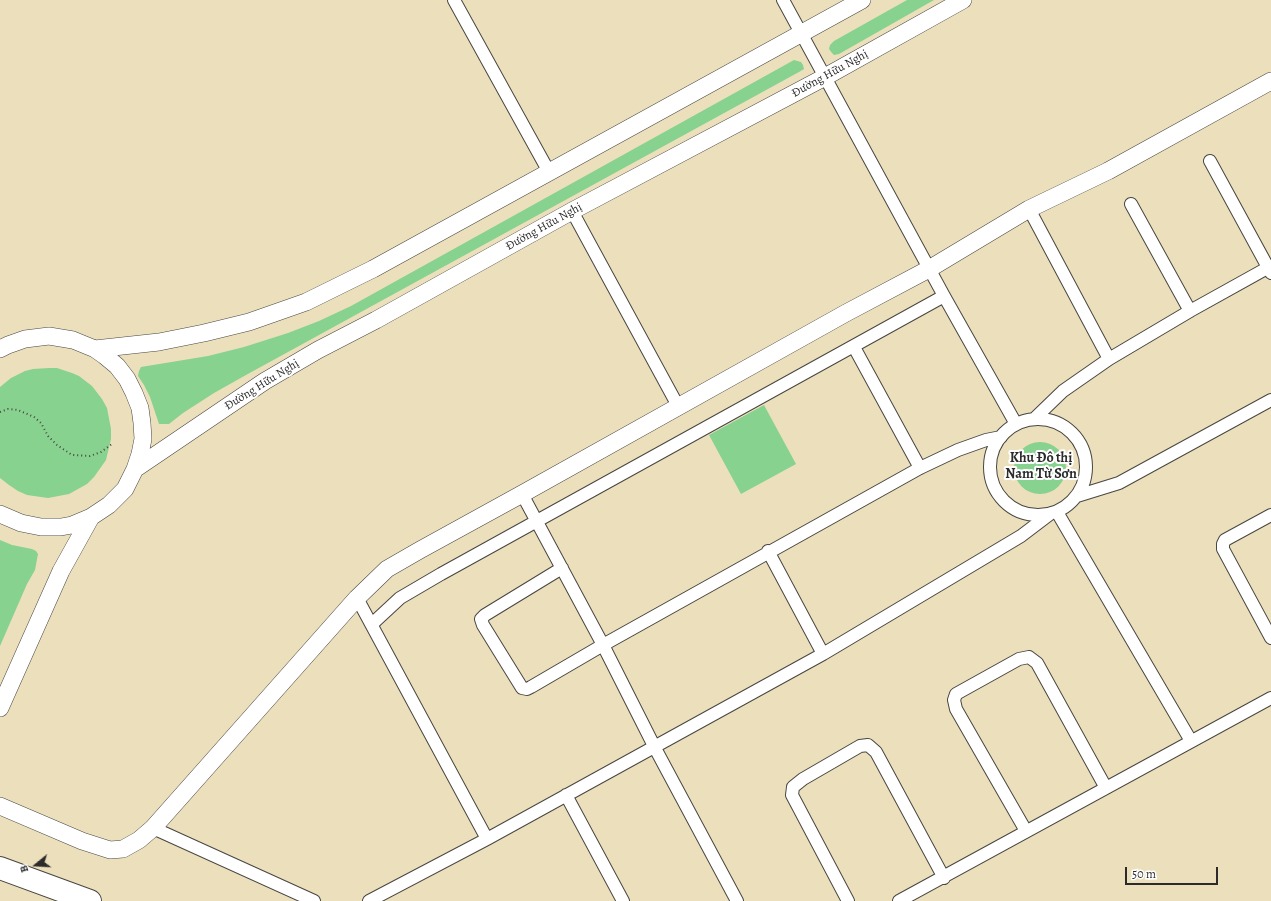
<!DOCTYPE html>
<html>
<head>
<meta charset="utf-8">
<style>
	body { margin:0 }
	#map { position:relative; width:1271px; height:901px; overflow:hidden; background:#ecdfbc; font-family:Alegreya,serif }
	canvas { display:block }
	.north { position:absolute; left:16px; top:845px; width:40px; height:40px; -webkit-text-stroke:3px #fff; paint-order:stroke; rotate:252deg; font-size:11px; font-weight:700; line-height:16px; text-align:center; color:#2b2b2b }
	.north::after { content:''; display:block; margin:auto; width:14px; height:18px; background:#2b2b2b; clip-path:polygon(50% 0,100% 100%,50% 72%,0 100%) }
	.scale { position:absolute; left:1125px; top:867px; width:93px; height:18px; box-sizing:border-box; border:2px solid #2b2b2b; border-top:0; padding-left:5px; font-size:12px; line-height:14px; white-space:nowrap; color:#2b2b2b; -webkit-text-stroke:3px #fff; paint-order:stroke }
</style>
</head>
<body>
<div id="map">
<canvas width="1271" height="901"></canvas>
<div class="north">B</div>
<div class="scale">50 m</div>
</div>
<script>
const ctx = document.querySelector('canvas').getContext('2d');
ctx.lineJoin = 'round';
function fillPath(path, color) {
  ctx.fillStyle = color;
  ctx.fill(path, 'evenodd');
}
function poly(rows) {
  const path = new Path2D();
  for (const r of rows) {
    if (r.length === 3) {
      path.moveTo(r[0] + r[2], r[1]);
      path.arc(r[0], r[1], r[2], 0, 2 * Math.PI);
      continue;
    }
    path.moveTo(r[0], r[1]);
    for (let i = 2; i < r.length; i += 2) path.lineTo(r[i], r[i + 1]);
  }
  return path;
}
function stroke(path, color, width, dash) {
  ctx.strokeStyle = color;
  ctx.lineWidth = width;
  ctx.lineCap = dash ? 'butt' : 'round';
  ctx.setLineDash(dash || []);
  ctx.stroke(path);
}
function drawText(font, color, halo, rows, align = 'center') {
  ctx.font = font + ' Alegreya,serif';
  ctx.lineWidth = 4;
  ctx.setLineDash([]);
  ctx.textBaseline = 'middle';
  ctx.strokeStyle = halo;
  ctx.fillStyle = color;
  for (const [text, x, y, turn = 0] of rows) {
    ctx.save();
    ctx.translate(x, y);
    ctx.rotate((+turn || 0) * Math.PI / 180);
    ctx.textAlign = isNaN(turn) ? turn : align;
    if (halo) ctx.strokeText(text, 0, 0);
    ctx.fillText(text, 0, 0);
    ctx.restore();
  }
}
const green = poly([
	[907,0,934,0,839,54,834,55,832,53,829,49,830,45,834,41],
	[794,60,801,62,803,65,804,69,799,72,246,375,214,393,183,413,169,424,159,424,150,397,144,385,138,376,139,371,141,367,208,356,244,347,288,333,319,321,351,306],
	[49,368,57,368,72,373,79,376,92,386,102,399,107,408,111,429,111,439,106,460,94,477,87,484,69,494,48,498,27,495,18,491,9,485,0,478,0,387,11,378,25,371,33,369],
	[764,405,796,464,741,494,709,435],
	[1040,468,26],
	[0,540,12,545,32,549,36,551,38,554,35,570,27,584,0,646]
]);
const path = poly([
	[0,412,8,409,18,410,34,417,41,423,48,436,57,445,72,455,90,456,101,452,112,444]
]);
const street = poly([
	[454,0,549,172],
	[783,0,944,296,1016,424],
	[1210,161,1271,273],
	[1131,204,1190,311],
	[1029,209,1109,359],
	[572,211,678,406],
	[854,347,920,468],
	[1038,467,48],
	[1034,419,1063,391,1109,359,1190,311,1271,266],
	[522,494,603,645,655,748,737,901],
	[1077,496,1119,483,1271,400],
	[1057,512,1191,741],
	[1271,515,1225,540,1223,544,1223,549,1271,638],
	[768,551,823,654],
	[562,568,485,615,481,619,483,625,522,688,527,689,531,687,603,645,920,468,958,450,986,440,1001,437],
	[357,598,487,839],
	[372,624,400,598,441,574,944,296],
	[566,795,623,901],
	[153,828,314,901],
	[1026,831,956,709,954,700,956,694,1019,659,1029,657,1037,663,1106,788],
	[369,901,487,839,823,654,1021,536,1050,514],
	[848,901,792,795,793,787,803,779,860,746,868,745,876,752,944,878],
	[899,901,1271,698]
]);
const secondary = poly([
	[0,349,8,345,25,339,49,336,73,340,95,349,105,356,117,366,127,379,134,393,140,408,142,423,143,439,140,454,135,469,125,489,109,505,91,517,72,525,61,527,41,527,21,523,0,514],
	[95,349,159,342,204,333,249,322,306,302,373,269,862,0],
	[135,469,265,381,318,350,376,320,572,211,825,77,963,0],
	[0,708,61,571,91,517],
	[0,806,82,841,110,850,123,849,139,840,153,828,357,598,387,569,420,550,522,494,846,313,929,269,1029,209,1108,171,1271,81]
]);
const highway = poly([
	[0,868,90,901]
]);
const streetNames = [
	["Đường Hữu Nghị",830,74,-29],
	["Đường Hữu Nghị",544,227,-29],
	["Đường Hữu Nghị",262,385,-32]
];
const quarterNames = [
	["Khu Đô thị",1041,459],
	["Nam Từ Sơn",1041,475]
];
fillPath(green, '#87d28f');
stroke(street, '#484641', 14);
stroke(secondary, '#484641', 18);
stroke(highway, '#484641', 24);
stroke(path, '#484641', 2, [1, 3]);
stroke(street, '#fff', 12);
stroke(secondary, '#fff', 17);
stroke(highway, '#fff', 22);
drawText('12px', '#2b2b2b', '#fff', streetNames);
drawText('bold 14px', '#2b2b2b', '#fff', quarterNames);
</script>
</body>
</html>
